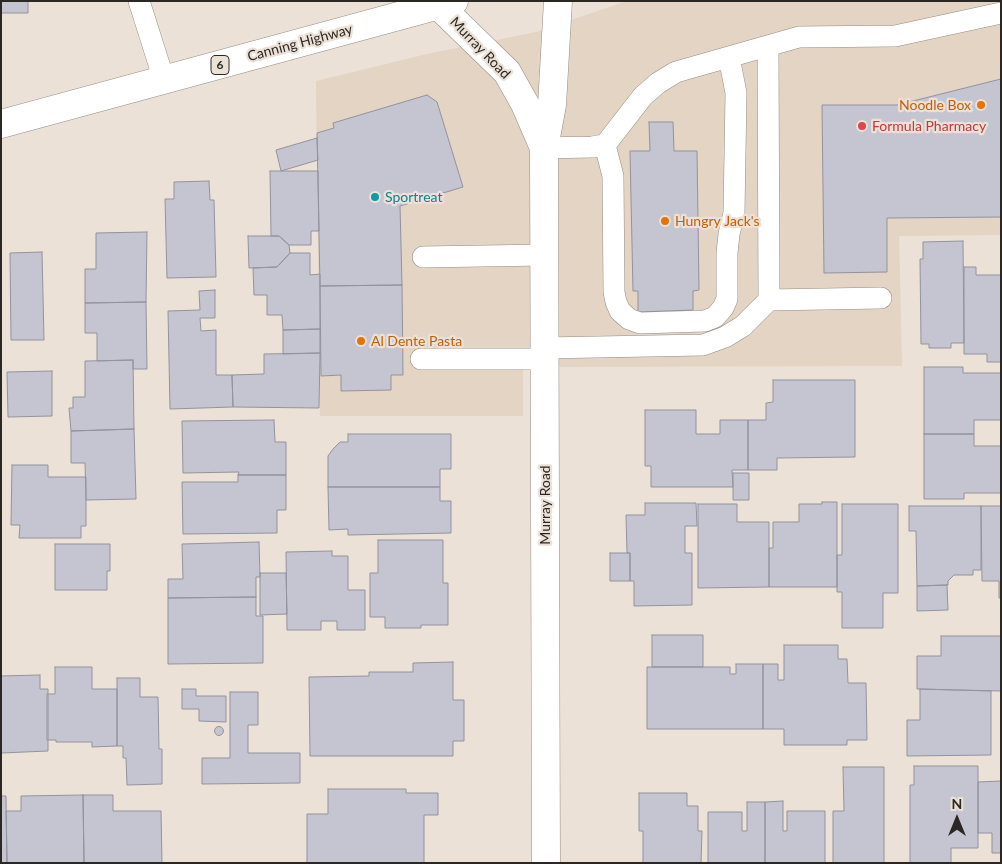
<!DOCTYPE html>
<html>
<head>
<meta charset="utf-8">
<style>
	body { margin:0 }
	#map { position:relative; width:1002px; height:864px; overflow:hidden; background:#ebe1d6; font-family:Lato,sans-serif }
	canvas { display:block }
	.frame { position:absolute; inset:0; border:2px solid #2b2823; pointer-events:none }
	.north { position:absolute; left:932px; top:794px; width:50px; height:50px; -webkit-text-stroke:4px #ebe1d6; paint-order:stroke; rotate:0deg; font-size:14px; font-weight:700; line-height:20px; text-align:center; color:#2b2823 }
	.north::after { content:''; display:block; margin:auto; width:18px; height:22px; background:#2b2823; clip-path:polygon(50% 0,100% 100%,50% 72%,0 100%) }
</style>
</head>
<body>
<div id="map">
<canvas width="1002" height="864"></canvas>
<div class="frame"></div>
<div class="north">N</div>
</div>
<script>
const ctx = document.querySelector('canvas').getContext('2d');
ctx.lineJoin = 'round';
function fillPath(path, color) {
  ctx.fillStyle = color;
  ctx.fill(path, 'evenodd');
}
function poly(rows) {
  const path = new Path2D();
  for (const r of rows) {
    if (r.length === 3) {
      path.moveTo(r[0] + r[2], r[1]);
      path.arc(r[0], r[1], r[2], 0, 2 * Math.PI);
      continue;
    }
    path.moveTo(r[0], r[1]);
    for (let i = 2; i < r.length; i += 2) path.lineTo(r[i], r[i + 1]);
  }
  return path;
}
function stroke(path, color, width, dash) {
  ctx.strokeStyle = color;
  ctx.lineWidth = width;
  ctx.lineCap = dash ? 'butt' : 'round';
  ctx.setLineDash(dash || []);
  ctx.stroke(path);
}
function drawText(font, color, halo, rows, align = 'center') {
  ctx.font = font + ' Lato,sans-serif';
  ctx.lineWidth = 4.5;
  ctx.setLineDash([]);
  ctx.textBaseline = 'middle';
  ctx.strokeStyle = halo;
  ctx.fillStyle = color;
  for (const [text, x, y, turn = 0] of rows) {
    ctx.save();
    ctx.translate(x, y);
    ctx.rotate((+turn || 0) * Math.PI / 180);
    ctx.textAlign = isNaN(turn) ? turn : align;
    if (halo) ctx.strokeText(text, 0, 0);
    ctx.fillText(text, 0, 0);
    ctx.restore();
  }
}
const built = poly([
	[627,1,1001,1,1001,235,899,236,902,366,523,367,523,416,320,416,316,81,427,54,536,32]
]);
const building = poly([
	[1,1,28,1,28,13,1,13,1,1],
	[1001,79,1001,217,887,218,887,272,824,273,822,105,897,105,1001,79],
	[427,95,437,102,463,187,400,206,402,285,320,286,317,133,334,128,333,123,427,95],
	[649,122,673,122,674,151,697,151,699,290,693,291,693,310,638,312,638,291,633,291,630,151,650,151,649,122],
	[317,138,318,160,281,171,276,150,317,138],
	[270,171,318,171,319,231,311,231,311,245,289,245,279,236,271,236,270,171],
	[209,181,210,200,214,200,216,277,167,278,165,199,174,199,174,182,209,181],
	[147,232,146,302,85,303,85,269,96,269,96,233,147,232],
	[248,236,279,236,289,245,290,253,277,267,249,268,248,236],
	[963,241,964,343,951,343,951,348,929,348,929,344,921,344,920,259,923,259,923,242,963,241],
	[42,252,44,340,11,340,10,253,42,252],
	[290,253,310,253,310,275,320,274,320,329,283,330,282,315,267,315,267,295,254,295,253,268,277,267,290,253],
	[964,267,976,267,976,275,1001,275,1001,362,987,362,987,354,964,354,964,267],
	[402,285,403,375,391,375,391,390,341,391,341,375,321,376,320,286,402,285],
	[215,290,215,318,200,318,201,331,216,330,216,375,232,375,233,407,170,409,168,311,200,310,199,291,215,290],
	[146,302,147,369,133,369,133,360,97,361,97,333,85,333,85,303,146,302],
	[320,329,320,353,283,354,283,330,320,329],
	[320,353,319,408,233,407,232,375,264,374,264,354,320,353],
	[133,360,134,429,71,431,69,408,73,408,73,397,85,397,85,361,133,360],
	[924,367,963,367,963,373,1001,373,1001,420,974,420,974,434,924,434,924,367],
	[52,371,52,416,8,417,7,372,52,371],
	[773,380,855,380,855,457,777,458,777,470,748,470,748,420,766,420,766,403,773,402,773,380],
	[645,410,696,410,696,434,720,434,720,420,748,420,748,470,732,470,733,487,651,487,651,466,645,466,645,410],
	[274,420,275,442,286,442,286,475,238,475,239,472,183,473,182,421,274,420],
	[134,429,136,499,86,500,85,463,71,463,71,431,134,429],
	[348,434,451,434,451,469,440,469,440,487,328,487,328,456,333,449,340,442,348,442,348,434],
	[924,434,974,434,974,446,1001,446,1001,493,964,493,964,499,924,499,924,434],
	[12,465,48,465,48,477,86,477,86,526,81,526,81,538,19,538,20,525,11,525,12,465],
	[733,473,749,473,749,500,733,500,733,473],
	[238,475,286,475,286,510,277,510,277,533,183,534,182,482,238,482,238,475],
	[328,487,440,487,440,501,451,501,451,533,348,535,348,529,329,530,328,487],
	[822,502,837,502,837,587,769,587,769,548,773,548,773,522,799,522,799,504,822,504,822,502],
	[645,503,696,503,697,526,685,526,685,553,692,553,692,605,634,606,634,581,630,581,630,553,627,553,626,515,645,515,645,503],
	[698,504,737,504,737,522,769,522,769,587,698,588,698,504],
	[842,504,898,504,898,593,883,593,883,628,842,628,842,592,837,592,837,555,842,555,842,504],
	[909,506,981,506,981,570,973,570,973,575,954,575,948,581,948,585,917,586,916,531,909,531,909,506],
	[981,506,1001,506,1001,598,999,598,999,581,982,581,981,506],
	[378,540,443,540,443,583,448,583,448,625,421,625,421,628,385,628,385,617,370,617,370,573,378,573,378,540],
	[259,542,260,577,256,577,256,597,168,598,168,579,183,579,182,544,259,542],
	[55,544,110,544,110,571,107,571,107,590,55,590,55,544],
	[332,551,332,556,348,556,348,590,365,590,365,630,337,630,337,621,321,621,321,630,287,630,286,552,332,551],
	[610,553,630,553,630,581,610,581,610,553],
	[260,573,286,573,287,614,260,615,260,573],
	[947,585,948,610,917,611,917,586,947,585],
	[256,597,256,616,263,616,263,663,168,664,168,598,256,597],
	[652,635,703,635,703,667,652,667,652,635],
	[941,636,1001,636,1001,691,917,689,917,656,941,656,941,636],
	[784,645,838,645,838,659,847,659,848,683,866,683,867,740,847,740,847,745,784,745,784,729,763,729,763,664,778,664,778,680,784,680,784,645],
	[453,662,453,700,464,700,464,741,453,741,453,756,310,756,309,677,369,676,369,672,413,672,413,663,453,662],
	[736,664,763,664,763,729,647,729,647,667,730,667,730,674,736,674,736,664],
	[55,667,92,667,92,689,117,689,117,746,92,747,92,742,56,742,56,740,47,740,47,694,55,694,55,667],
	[40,675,40,689,48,689,48,751,1,753,1,676,40,675],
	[117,678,140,678,140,697,158,697,159,749,162,749,162,784,127,785,126,758,123,758,123,746,117,746,117,678],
	[182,689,196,689,196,696,226,696,226,722,199,721,199,709,182,709,182,689],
	[920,689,991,691,991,755,907,756,907,720,920,720,920,689],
	[230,692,258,692,258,725,248,725,248,753,300,753,300,783,202,784,202,758,230,758,230,692],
	[219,731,4.5],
	[914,766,978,766,978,848,951,848,951,863,910,863,910,785,914,785,914,766],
	[843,767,884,767,884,863,833,863,833,811,844,811,843,767],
	[1001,781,1001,853,992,853,992,833,978,833,978,782,1001,781],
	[328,789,406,789,406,793,438,793,438,815,424,815,424,863,307,863,307,814,328,814,328,789],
	[639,793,687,793,687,806,698,806,698,831,702,831,701,863,643,863,643,831,639,831,639,793],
	[83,795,84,863,7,863,6,811,21,811,21,796,83,795],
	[83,795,113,795,113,811,161,811,162,863,84,863,83,795],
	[1,796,6,796,7,863,1,863,1,796],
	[783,801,783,831,787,831,787,811,825,811,825,863,765,863,765,802,783,801],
	[747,802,765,802,765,863,708,863,708,812,742,812,742,831,747,831,747,802]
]);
const lane = poly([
	[139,1,164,80],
	[768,46,769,300],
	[605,145,613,176,614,292,616,302,620,311,629,319,640,323,705,321,715,317,723,308,727,299,727,253,729,234,734,213,736,93,729,57],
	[544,148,592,147,605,145,643,96,658,83,676,72,799,37,895,36,1001,13],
	[423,257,544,255],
	[545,348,703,345,725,337,743,326,769,300,881,298],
	[421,359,545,359]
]);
const street = poly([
	[439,6,507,72,525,104,544,148],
	[546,863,544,148,552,105,558,1]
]);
const highway = poly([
	[1,124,454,1]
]);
const markers = [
	[981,105,5,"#e8710a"],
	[862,126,5,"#e0444e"],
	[375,197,5,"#0f9aa8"],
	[665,221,5,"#e8710a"],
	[361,341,5,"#e8710a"]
];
const shields = [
	[220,65,18]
];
const shieldNames = [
	["6",220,65]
];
const streetNames = [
	["Canning Highway",300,43,-15],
	["Murray Road",480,48,46],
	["Murray Road",545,505,-90]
];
const foodNames = [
	["Noodle Box",971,105,"right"],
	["Hungry Jack's",675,221],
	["Al Dente Pasta",371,341]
];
const healthNames = [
	["Formula Pharmacy",872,126]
];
const cultureNames = [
	["Sportreat",385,197]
];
fillPath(built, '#e3d4c3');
fillPath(building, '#c5c5d1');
stroke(building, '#93929f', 1);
stroke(lane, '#958d83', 22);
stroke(street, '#958d83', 29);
stroke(highway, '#958d83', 29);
stroke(lane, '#fff', 21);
stroke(street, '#fff', 28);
stroke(highway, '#fff', 28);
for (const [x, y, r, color] of markers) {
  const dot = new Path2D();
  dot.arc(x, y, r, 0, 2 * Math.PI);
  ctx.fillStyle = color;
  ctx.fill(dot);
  stroke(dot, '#ebe1d6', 2);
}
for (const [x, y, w] of shields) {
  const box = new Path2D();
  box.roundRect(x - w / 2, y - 9.5, w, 19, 4);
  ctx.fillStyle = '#ebe1d6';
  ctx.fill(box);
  stroke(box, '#2b2823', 1);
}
drawText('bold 12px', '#2b2823', null, shieldNames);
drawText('14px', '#2b2823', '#ebe1d6', streetNames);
drawText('14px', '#c56008', '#ebe1d6', foodNames, 'left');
drawText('14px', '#be3a42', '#ebe1d6', healthNames, 'left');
drawText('14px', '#0d838f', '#ebe1d6', cultureNames, 'left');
</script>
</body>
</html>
